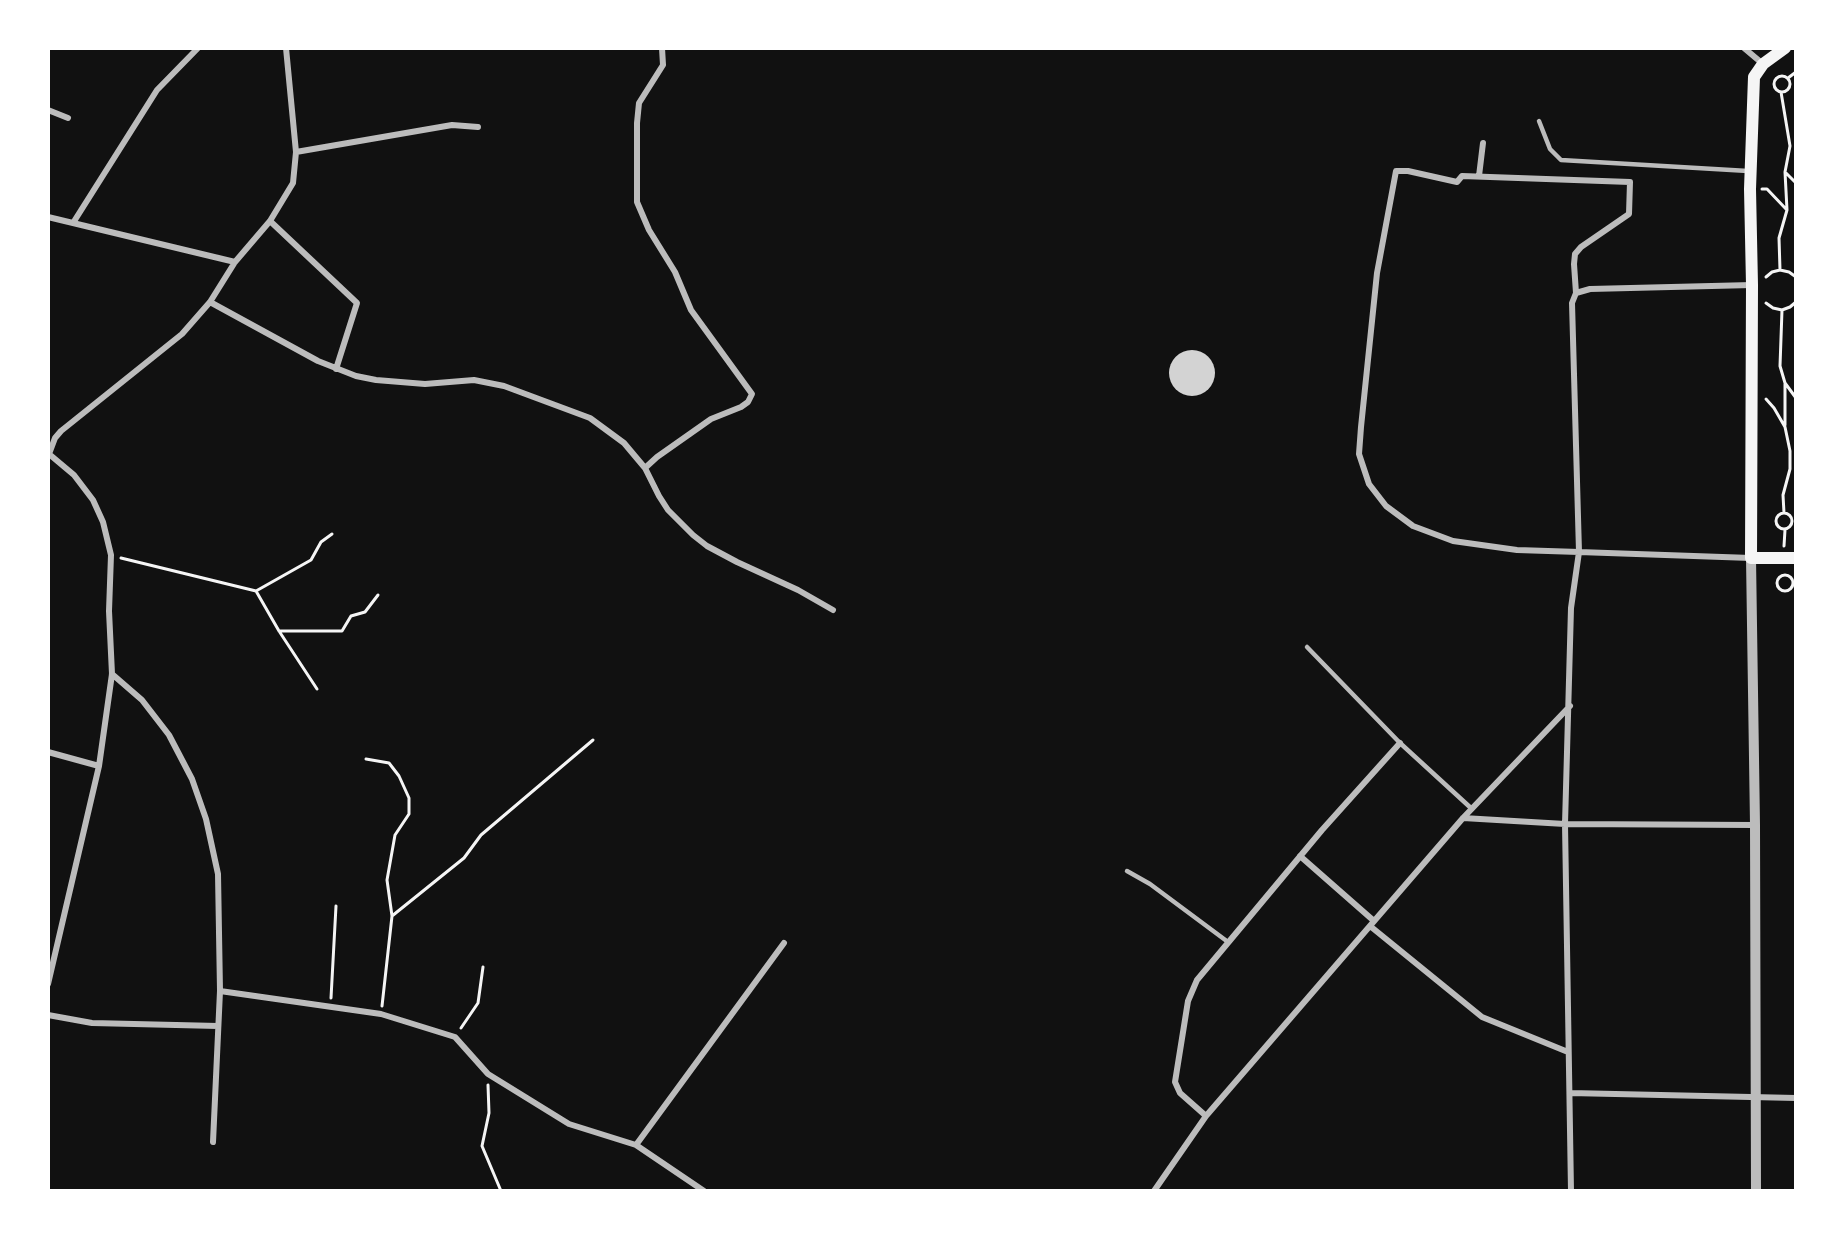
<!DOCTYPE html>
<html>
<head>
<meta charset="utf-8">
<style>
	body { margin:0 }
	#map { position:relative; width:1844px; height:1239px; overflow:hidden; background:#111; font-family:Overpass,sans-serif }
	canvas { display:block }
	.frame { position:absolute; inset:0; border:50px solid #fff; pointer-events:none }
</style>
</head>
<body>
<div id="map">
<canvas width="1844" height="1239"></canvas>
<div class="frame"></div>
</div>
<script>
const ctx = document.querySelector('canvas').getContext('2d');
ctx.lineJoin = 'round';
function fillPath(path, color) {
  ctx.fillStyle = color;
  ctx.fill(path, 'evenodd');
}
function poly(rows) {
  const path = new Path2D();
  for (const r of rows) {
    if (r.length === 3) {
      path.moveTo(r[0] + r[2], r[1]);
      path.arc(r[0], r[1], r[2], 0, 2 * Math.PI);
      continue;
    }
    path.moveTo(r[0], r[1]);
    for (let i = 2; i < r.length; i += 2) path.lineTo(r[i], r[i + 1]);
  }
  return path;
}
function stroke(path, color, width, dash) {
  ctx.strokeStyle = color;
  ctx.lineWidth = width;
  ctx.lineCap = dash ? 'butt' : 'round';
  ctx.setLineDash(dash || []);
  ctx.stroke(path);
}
const building = poly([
	[1192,373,23]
]);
const path = poly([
	[1782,84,8],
	[1788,78,1796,72],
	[1786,173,1796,183],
	[1762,189,1767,189,1786,209],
	[1780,270,1779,238,1787,210,1785,172,1790,146,1781,92],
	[1766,277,1772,272,1780,270,1789,272,1796,277],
	[1766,303,1773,308,1782,310,1790,307,1796,302],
	[1782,310,1780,366,1785,383,1796,398],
	[1766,399,1774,408,1785,427,1790,451,1790,469,1783,495,1784,513],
	[1785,425,1785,384],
	[1784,521,8],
	[1784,546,1785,530],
	[121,558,256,591,279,631,317,689],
	[1785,583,8],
	[256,591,311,560,321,542,332,534],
	[279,631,342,631,351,616,365,612,378,595],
	[366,759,389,763,399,776,409,798,409,814,395,835,387,880,392,916,382,1006],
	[392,916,464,858,481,835,593,740],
	[331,998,336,906],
	[461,1028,478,1003,483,967],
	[488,1085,489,1113,482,1146,501,1191]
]);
const service = poly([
	[1539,121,1550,149,1561,160,1748,171],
	[1307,647,1400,743,1472,809],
	[1127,871,1150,884,1228,942]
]);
const minor = poly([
	[1744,48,1763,64],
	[48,110,68,118],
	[296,152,452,125,478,127],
	[1479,176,1483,143],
	[48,217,235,262],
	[270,221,357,303,336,369],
	[73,223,157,90,198,48],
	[1576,293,1590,289,1752,285],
	[210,302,318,361,356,376,376,380,425,384,474,380,504,386,590,418,624,443,645,468,659,496,668,510,693,535,707,546,737,562,798,590,833,610],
	[49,454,55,438,61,431,182,334,210,302,235,262,270,221,293,183,296,152,286,48],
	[645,468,657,457,711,419,741,407,748,402,752,394,691,310,675,272,649,230,637,202,637,123,639,103,663,65,662,48],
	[112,674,142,700,169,735,192,779,206,819,218,874,220,991,213,1142],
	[48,752,99,766],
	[1463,818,1565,824,1755,825],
	[1300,856,1374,921],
	[1370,926,1482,1017,1568,1052],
	[48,984,99,766,112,674,109,611,111,555,103,522,93,500,74,475,49,454],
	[220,991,381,1014,455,1037,488,1074,569,1124,636,1145,704,1191],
	[48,1015,92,1023,218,1026],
	[1570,1093,1796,1098],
	[1206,1116,1180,1093,1175,1082,1188,1001,1197,980,1322,830,1400,743],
	[636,1145,784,943],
	[1154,1191,1206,1116,1463,818,1570,706],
	[1571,1191,1565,824,1571,608,1579,552,1572,303,1576,293,1574,264,1575,254,1581,247,1629,214,1630,182,1462,176,1457,182,1408,171,1396,171,1377,273,1361,427,1359,454,1369,484,1386,506,1413,526,1453,541,1517,550,1579,552,1751,558]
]);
const tertiary = poly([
	[1751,558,1755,825,1756,1191]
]);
const secondary = poly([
	[1785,48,1763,64,1754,77,1750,189,1752,285,1751,558,1796,558]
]);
fillPath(building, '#d3d3d3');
stroke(path, '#f5f5f5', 3);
stroke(service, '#bcbcbc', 4.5);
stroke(minor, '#bcbcbc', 6);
stroke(tertiary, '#bcbcbc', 10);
stroke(secondary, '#f5f5f5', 12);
</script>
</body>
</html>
